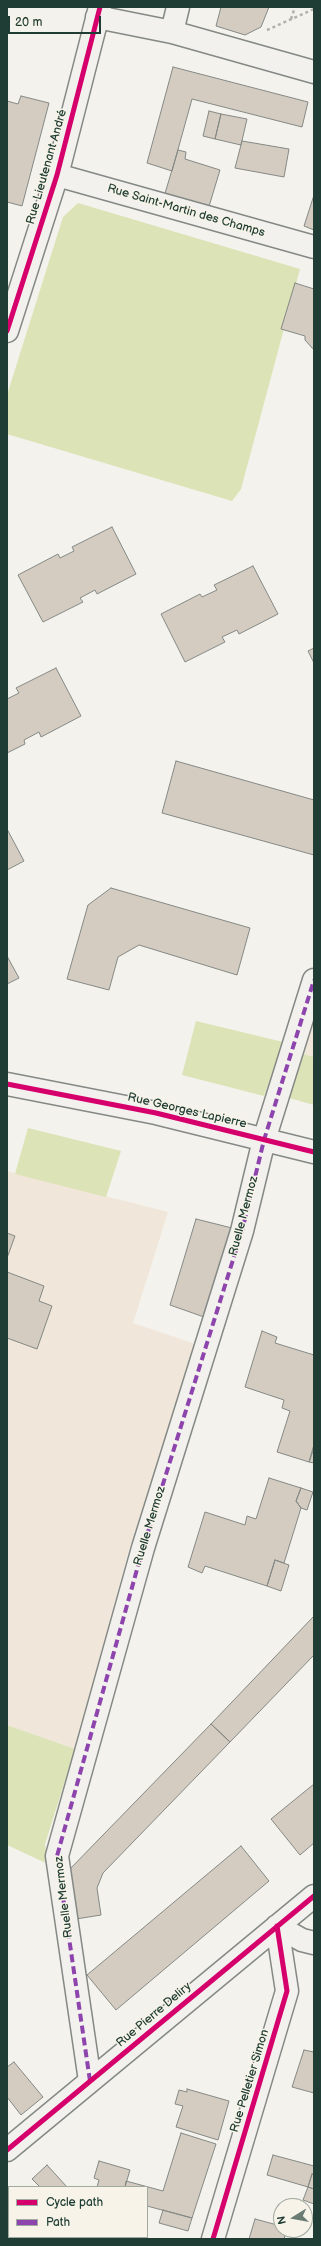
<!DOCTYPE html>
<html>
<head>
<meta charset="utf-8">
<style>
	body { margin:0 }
	#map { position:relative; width:321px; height:2246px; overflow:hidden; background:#f4f2ec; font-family:"Balsamiq Sans",sans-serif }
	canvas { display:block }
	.frame { position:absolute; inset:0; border:8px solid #1f3d34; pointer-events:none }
	.legend { position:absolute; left:8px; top:2186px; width:140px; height:52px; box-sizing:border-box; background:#f7f3e8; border:1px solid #a1aaa0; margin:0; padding:5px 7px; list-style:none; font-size:12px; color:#1f3d34 }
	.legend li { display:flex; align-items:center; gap:8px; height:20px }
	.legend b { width:20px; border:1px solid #a1aaa0 }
	.north { position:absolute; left:273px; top:2198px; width:40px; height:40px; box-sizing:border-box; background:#f7f3e8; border:1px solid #a1aaa0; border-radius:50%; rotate:259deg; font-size:11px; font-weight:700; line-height:16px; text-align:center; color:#1f3d34 }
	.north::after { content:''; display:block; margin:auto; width:14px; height:18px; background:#6a7c74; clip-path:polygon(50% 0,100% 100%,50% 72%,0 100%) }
	.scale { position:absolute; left:8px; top:16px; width:93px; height:18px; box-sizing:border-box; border:2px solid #1f3d34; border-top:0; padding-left:5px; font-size:12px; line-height:14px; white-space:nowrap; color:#1f3d34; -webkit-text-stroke:3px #f7f3e8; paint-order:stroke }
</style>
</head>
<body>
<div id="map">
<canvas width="321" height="2246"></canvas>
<div class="frame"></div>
<ul class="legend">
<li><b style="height:5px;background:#d6006c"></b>Cycle path</li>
<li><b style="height:5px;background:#8e44ad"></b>Path</li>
</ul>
<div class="north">N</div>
<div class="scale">20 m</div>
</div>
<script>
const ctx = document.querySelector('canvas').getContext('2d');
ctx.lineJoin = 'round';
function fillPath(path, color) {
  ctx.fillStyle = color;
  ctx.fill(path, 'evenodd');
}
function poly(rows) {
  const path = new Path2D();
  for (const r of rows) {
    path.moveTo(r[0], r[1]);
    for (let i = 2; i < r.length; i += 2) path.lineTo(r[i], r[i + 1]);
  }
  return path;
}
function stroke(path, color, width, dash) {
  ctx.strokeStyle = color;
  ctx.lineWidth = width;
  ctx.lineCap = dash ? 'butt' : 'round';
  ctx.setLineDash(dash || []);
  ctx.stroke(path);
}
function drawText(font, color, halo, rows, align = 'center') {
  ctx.font = font + ' "Balsamiq Sans",sans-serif';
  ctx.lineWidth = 3;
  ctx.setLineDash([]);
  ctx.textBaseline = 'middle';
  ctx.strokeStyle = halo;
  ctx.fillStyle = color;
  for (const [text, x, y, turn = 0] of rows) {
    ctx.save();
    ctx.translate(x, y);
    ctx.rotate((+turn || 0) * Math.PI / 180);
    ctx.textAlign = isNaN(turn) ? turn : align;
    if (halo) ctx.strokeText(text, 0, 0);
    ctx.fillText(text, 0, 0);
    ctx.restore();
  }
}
const built = poly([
	[314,1012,314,1057,300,1053],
	[7,1171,168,1212,133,1323,195,1344,128,1553,75,1749,7,1725]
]);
const green = poly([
	[78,203,300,269,241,489,232,501,7,434,7,395,63,217],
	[196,1021,283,1042,264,1096,182,1075],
	[300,1053,314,1057,314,1105,286,1097],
	[28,1128,121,1151,106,1197,15,1174],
	[7,1725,75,1749,45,1844,48,1864,7,1845]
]);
const building = poly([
	[221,7,269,7,261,27,245,35,216,26,221,7],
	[173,67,308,102,302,127,192,99,172,171,147,163,173,67],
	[21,96,49,103,22,206,7,202,7,101,18,104,21,96],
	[209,111,221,114,215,139,203,136,209,111],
	[221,114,247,119,241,145,215,139,221,114],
	[242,141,289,149,284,177,235,168,242,141],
	[178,150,186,152,185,159,220,170,207,213,163,200,178,150],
	[314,195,314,230,304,226,314,195],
	[295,283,314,289,314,350,305,340,305,336,281,329,295,283],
	[112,527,136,574,97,594,95,590,80,598,83,602,43,622,18,575,58,554,60,558,74,551,72,547,112,527],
	[253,566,278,614,239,634,237,630,222,637,225,642,185,662,161,614,200,594,202,597,217,590,214,585,253,566],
	[314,648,314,663,308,651,314,648],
	[56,668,81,716,41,737,39,732,24,740,25,744,7,753,7,699,19,693,16,688,56,668],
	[176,761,314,800,314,855,162,813,176,761],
	[7,829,24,861,7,870,7,829],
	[111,888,250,928,237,975,139,945,118,957,109,990,67,979,88,905,111,888],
	[7,956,19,978,7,984,7,956],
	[196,1219,232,1228,204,1317,170,1305,196,1219],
	[7,1233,15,1236,7,1258,7,1233],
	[7,1272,44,1286,39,1301,52,1306,37,1349,7,1338,7,1272],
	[262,1331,277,1337,275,1343,314,1355,314,1448,309,1462,277,1452,290,1411,282,1408,284,1400,245,1387,262,1331],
	[313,1448,314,1448,314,1463,309,1462,313,1448],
	[269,1478,301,1488,296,1501,301,1508,284,1563,275,1560,267,1586,205,1566,202,1573,188,1567,205,1512,245,1525,247,1516,256,1519,269,1478],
	[301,1488,313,1492,307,1510,301,1508,296,1501,301,1488],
	[275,1560,289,1565,281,1591,267,1586,275,1560],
	[314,1616,314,1655,230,1742,211,1724,314,1616],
	[211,1724,230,1742,103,1873,97,1888,101,1915,76,1919,68,1871,211,1724],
	[314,1784,314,1843,300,1855,271,1819,314,1784],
	[241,1846,269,1881,116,2010,87,1975,241,1846],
	[304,2050,314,2052,314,2093,292,2087,304,2050],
	[14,2062,43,2097,21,2115,7,2097,7,2067,14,2062],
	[187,2089,229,2101,218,2140,176,2127,183,2106,175,2104,179,2090,187,2092,187,2089],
	[181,2133,216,2144,192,2218,147,2206,147,2187,125,2187,126,2181,163,2191,181,2133],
	[273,2155,314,2166,314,2175,312,2174,308,2187,267,2175,273,2155],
	[99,2161,130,2170,125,2187,97,2187,99,2180,94,2178,99,2161],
	[47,2165,67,2187,40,2187,32,2179,47,2165],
	[312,2174,314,2175,314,2189,308,2187,312,2174],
	[308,2187,314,2189,314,2204,303,2200,308,2187],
	[163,2210,192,2218,188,2231,159,2223,163,2210],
	[9,2219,9,2237,57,2237,59,2239,7,2239,7,2220,9,2219],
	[255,2219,281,2226,281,2230,287,2230,284,2239,249,2239,255,2219],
	[85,2237,109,2237,108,2239,87,2239,85,2237]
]);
const path = poly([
	[291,19,295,7],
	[267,30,314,9]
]);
const minor = poly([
	[97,17,172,32,314,72],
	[172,32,178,7],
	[57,175,314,247],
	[7,331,57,175,100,7],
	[7,1084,156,1113,314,1152],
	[277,1926,302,1940,314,1943],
	[90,2081,57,1856,143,1548,242,1231,264,1140,314,980],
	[7,2150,314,1896],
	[213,2239,287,1991,277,1926]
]);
const quiet = poly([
	[90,2081,57,1856,143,1548,242,1231,264,1140,314,980]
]);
const cycleway = poly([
	[7,331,57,175,100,7],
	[7,1084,156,1113,314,1152],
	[7,2150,314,1896],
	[213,2239,287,1991,277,1926]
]);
const streetNames = [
	["Rue Lieutenant André",47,167,-74],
	["Rue Saint-Martin des Champs",186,211,16],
	["Rue Georges Lapierre",187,1111,13],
	["Ruelle Mermoz",244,1216,-75],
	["Ruelle Mermoz",150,1526,-73],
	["Ruelle Mermoz",64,1897,-97],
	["Rue Pierre Deliry",154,2015,-40],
	["Rue Pelletier Simon",250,2081,-73]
];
fillPath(built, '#f0e6d9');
fillPath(green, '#dce3b6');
fillPath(building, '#d4cbc1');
stroke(building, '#848985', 1);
stroke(minor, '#848985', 25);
stroke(path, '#b0b2ae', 2.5, [3, 3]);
stroke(minor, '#f2f1ed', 22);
stroke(quiet, '#8e44ad', 4, [8, 4]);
stroke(cycleway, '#d6006c', 5);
drawText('12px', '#1f3d34', '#f7f3e8', streetNames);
</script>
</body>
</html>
